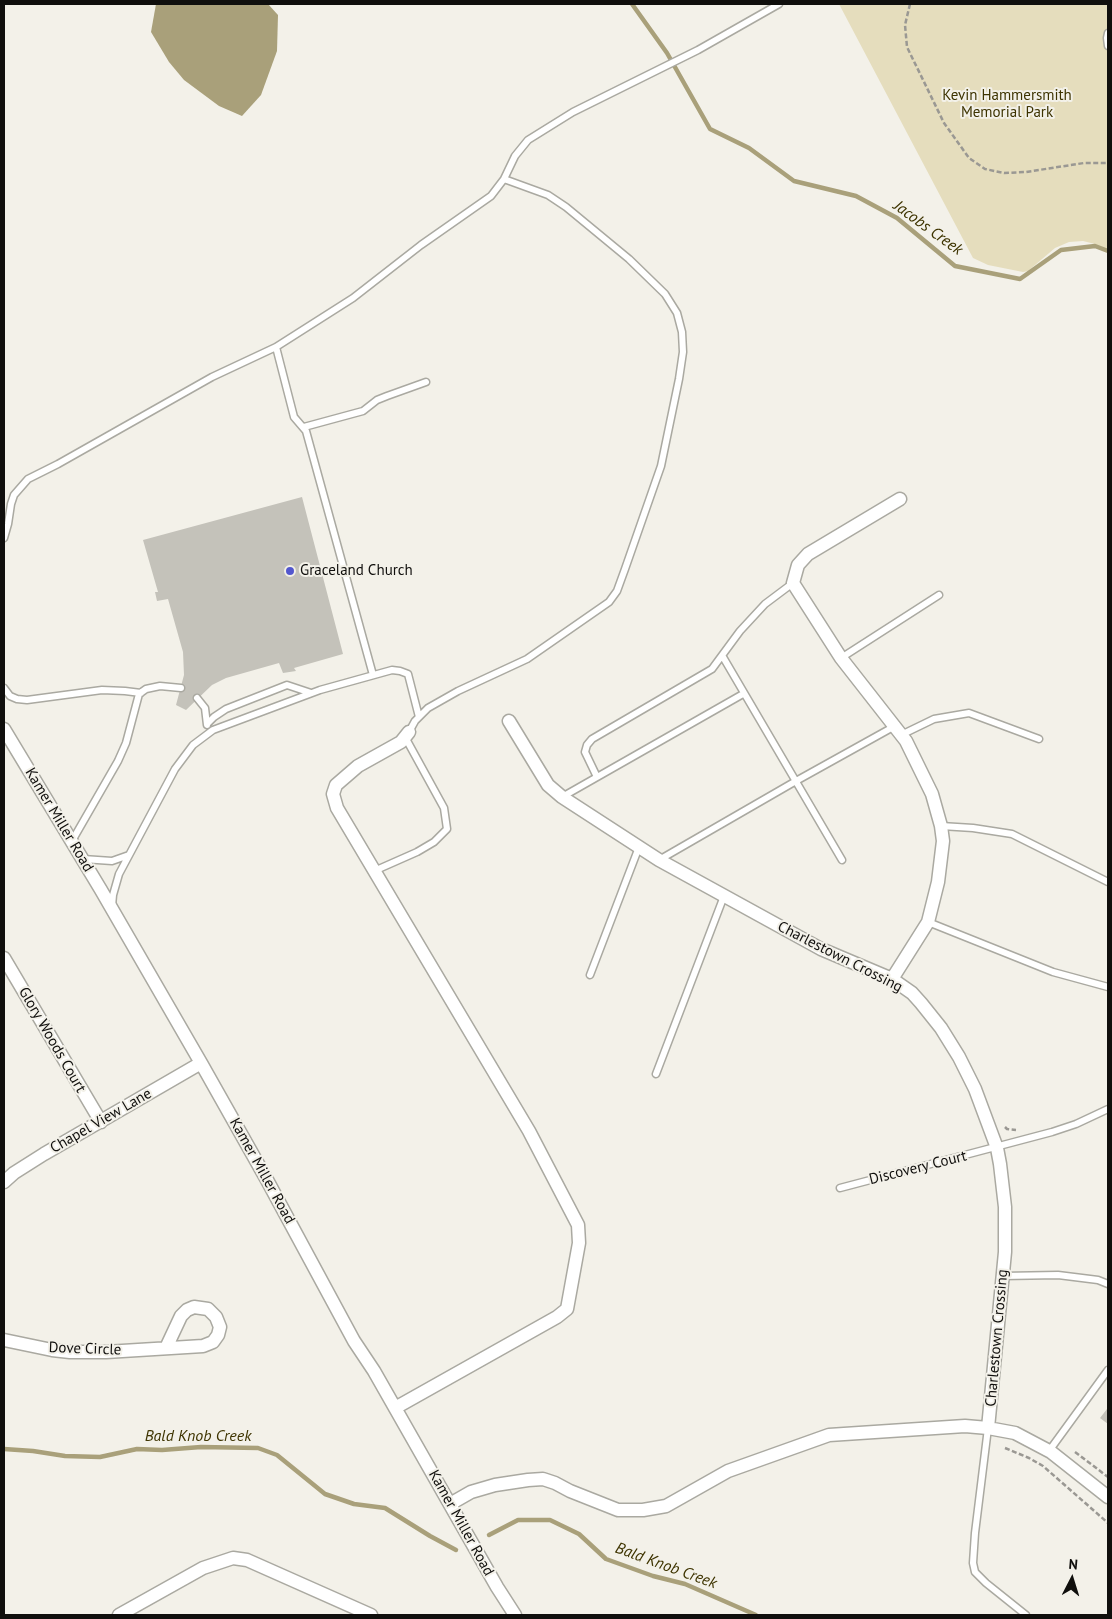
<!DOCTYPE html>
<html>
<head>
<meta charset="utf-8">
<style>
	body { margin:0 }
	#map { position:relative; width:1112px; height:1619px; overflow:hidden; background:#f3f1e9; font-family:"PT Sans",sans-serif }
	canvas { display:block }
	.frame { position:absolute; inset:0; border:5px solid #100f0d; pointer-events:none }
	.north { position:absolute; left:1047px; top:1554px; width:50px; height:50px; -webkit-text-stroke:4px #f3f1e9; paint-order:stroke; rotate:5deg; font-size:14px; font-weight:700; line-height:20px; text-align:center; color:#100f0d }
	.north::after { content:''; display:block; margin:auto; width:18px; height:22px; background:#100f0d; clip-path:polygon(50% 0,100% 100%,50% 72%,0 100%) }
</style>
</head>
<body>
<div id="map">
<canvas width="1112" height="1619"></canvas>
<div class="frame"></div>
<div class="north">N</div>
</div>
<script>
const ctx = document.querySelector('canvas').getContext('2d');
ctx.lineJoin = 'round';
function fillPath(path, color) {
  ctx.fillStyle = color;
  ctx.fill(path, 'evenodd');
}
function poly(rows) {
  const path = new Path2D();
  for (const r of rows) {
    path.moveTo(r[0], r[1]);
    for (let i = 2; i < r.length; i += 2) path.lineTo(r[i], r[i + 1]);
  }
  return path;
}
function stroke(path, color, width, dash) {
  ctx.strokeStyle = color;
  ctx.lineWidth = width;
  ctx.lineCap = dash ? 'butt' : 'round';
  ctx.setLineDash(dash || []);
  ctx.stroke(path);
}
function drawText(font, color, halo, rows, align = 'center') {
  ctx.font = font + ' "PT Sans",sans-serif';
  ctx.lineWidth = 4;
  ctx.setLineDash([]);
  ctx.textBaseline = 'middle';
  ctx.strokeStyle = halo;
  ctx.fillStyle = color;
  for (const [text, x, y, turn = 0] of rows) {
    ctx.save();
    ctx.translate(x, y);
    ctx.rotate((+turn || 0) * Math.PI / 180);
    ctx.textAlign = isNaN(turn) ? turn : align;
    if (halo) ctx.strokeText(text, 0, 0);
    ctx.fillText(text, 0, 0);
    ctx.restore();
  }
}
const green = poly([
	[839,4,1108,4,1108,253,1095,244,1083,241,1069,242,1055,248,1028,271,1023,272,988,265,973,258]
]);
const water = poly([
	[156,4,268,4,278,15,277,51,261,95,242,116,219,106,184,80,169,62,151,32]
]);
const stream = poly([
	[632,4,667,53,710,129,749,148,794,181,856,196,897,218,955,266,1020,279,1061,250,1095,246,1108,251],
	[4,1449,33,1451,65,1456,100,1457,137,1449,162,1450,201,1447,258,1448,277,1455,325,1494,354,1504,385,1508,430,1536,456,1550],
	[489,1535,518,1520,550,1520,579,1534,606,1559,653,1576,685,1584,756,1615]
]);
const building = poly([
	[302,497,343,654,294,668,296,671,283,673,279,663,226,678,212,685,186,710,176,705,184,675,183,652,168,599,157,601,155,592,158,592,143,540],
	[1107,1409,1108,1410,1108,1424,1100,1418]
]);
const path = poly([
	[910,4,905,25,907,47,944,123,969,158,985,169,1004,173,1026,172,1084,163,1108,163],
	[1005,1127,1007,1129,1016,1130],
	[1005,1448,1029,1458,1043,1466,1108,1523],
	[1075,1452,1108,1477]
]);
const service = poly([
	[1108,33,1107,38,1108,46],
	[276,347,294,417,306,431,373,675],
	[304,427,363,411,377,400,387,396,426,382],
	[4,538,8,524,11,504,14,495,28,479,58,464,212,377,276,347,353,298,421,245,491,196,504,179,515,156,528,140,573,112,698,50,779,4],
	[723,657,842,860],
	[841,658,939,595],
	[4,688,10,696,17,699,27,700,102,690,125,691,141,693],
	[197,698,205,708,207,725],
	[207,724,214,717,226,709,287,685,311,693],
	[409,732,415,721,428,708,458,691,527,659,609,602,617,591,625,569,661,466,679,379,683,352,682,332,677,313,665,294,629,259,566,207,548,195,504,179],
	[901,735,934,719,969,713,1039,739],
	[597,777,585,752,587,745,592,739,712,669,740,631,765,604,793,583],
	[562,797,743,694],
	[941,826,973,828,1012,834,1108,882],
	[72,841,118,761,126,743,139,694,146,689,160,686,181,688],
	[83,859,112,861,129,855],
	[659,860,796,781,895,726],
	[374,871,417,852,434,842,447,829,444,808,405,737],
	[112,906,113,895,119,874,175,769,193,745,213,730,320,690,392,670,400,671,408,674,419,717],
	[928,922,1053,972,1108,987],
	[590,975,639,847],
	[656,1074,724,896],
	[840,1188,1052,1132,1076,1124,1108,1109],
	[1003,1276,1058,1275,1098,1280,1108,1284],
	[988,1428,975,1533,973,1563,975,1572,986,1583,1026,1615],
	[1049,1451,1108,1370]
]);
const minor = poly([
	[509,721,548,785,562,797,659,860,821,949,892,979,912,993,921,1003,941,1028,959,1057,975,1089,997,1148,1000,1164,1005,1207,1005,1252,988,1428,1015,1433,1051,1452,1108,1497],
	[4,729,101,890,201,1063,267,1180,354,1341,374,1371,497,1587,515,1615],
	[4,958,101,1122],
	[892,979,928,922,938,882,943,841,941,826,932,794,906,741,841,658,793,583,798,565,808,554,900,499],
	[4,1182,14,1173,44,1154,201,1063],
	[4,1340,52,1350,70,1352,106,1352,203,1346,213,1342,218,1335,220,1327,216,1317,208,1309,194,1307,187,1310,181,1316,166,1348],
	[395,1408,557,1317,567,1309,579,1243,578,1225,529,1131,337,808,333,794,336,785,358,766,401,742,409,732],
	[450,1504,471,1492,495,1485,528,1480,543,1479,555,1483,570,1491,618,1510,643,1510,666,1506,728,1471,829,1435,965,1426,988,1428],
	[119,1615,203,1568,233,1558,247,1560,371,1615]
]);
const markers = [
	[290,571,5,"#5357ce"]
];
const parkNames = [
	["Kevin Hammersmith",1007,96],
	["Memorial Park",1007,113]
];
const poiNames = [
	["Graceland Church",300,571]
];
const streetNames = [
	["Kamer Miller Road",59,820,59],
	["Charlestown Crossing",840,957,27],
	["Glory Woods Court",52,1040,60],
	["Chapel View Lane",101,1121,-30],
	["Discovery Court",918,1168,-14],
	["Kamer Miller Road",262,1171,61],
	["Charlestown Crossing",997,1338,-85],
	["Dove Circle",85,1349,2],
	["Kamer Miller Road",461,1523,61]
];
const waterNames = [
	["Jacobs Creek",928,228,36],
	["Bald Knob Creek",198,1436],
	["Bald Knob Creek",666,1566,20]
];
fillPath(green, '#e5ddbd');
fillPath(water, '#a9a07a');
stroke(stream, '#a9a07a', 4.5);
fillPath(building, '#c4c2ba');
stroke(service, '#aaa9a1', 9);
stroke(minor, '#aaa9a1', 15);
stroke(path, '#9a9893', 2.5, [5, 2.5]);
stroke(service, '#fff', 6);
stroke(minor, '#fff', 12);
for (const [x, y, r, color] of markers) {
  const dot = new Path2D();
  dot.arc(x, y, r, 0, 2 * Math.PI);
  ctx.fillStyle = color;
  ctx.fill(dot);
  stroke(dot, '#f3f1e9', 2);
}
drawText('15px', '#3d3300', '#f3f1e9', parkNames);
drawText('15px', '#100f0d', '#f3f1e9', poiNames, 'left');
drawText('15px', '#100f0d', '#f3f1e9', streetNames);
drawText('italic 16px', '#3e3401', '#f3f1e9', waterNames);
</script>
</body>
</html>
